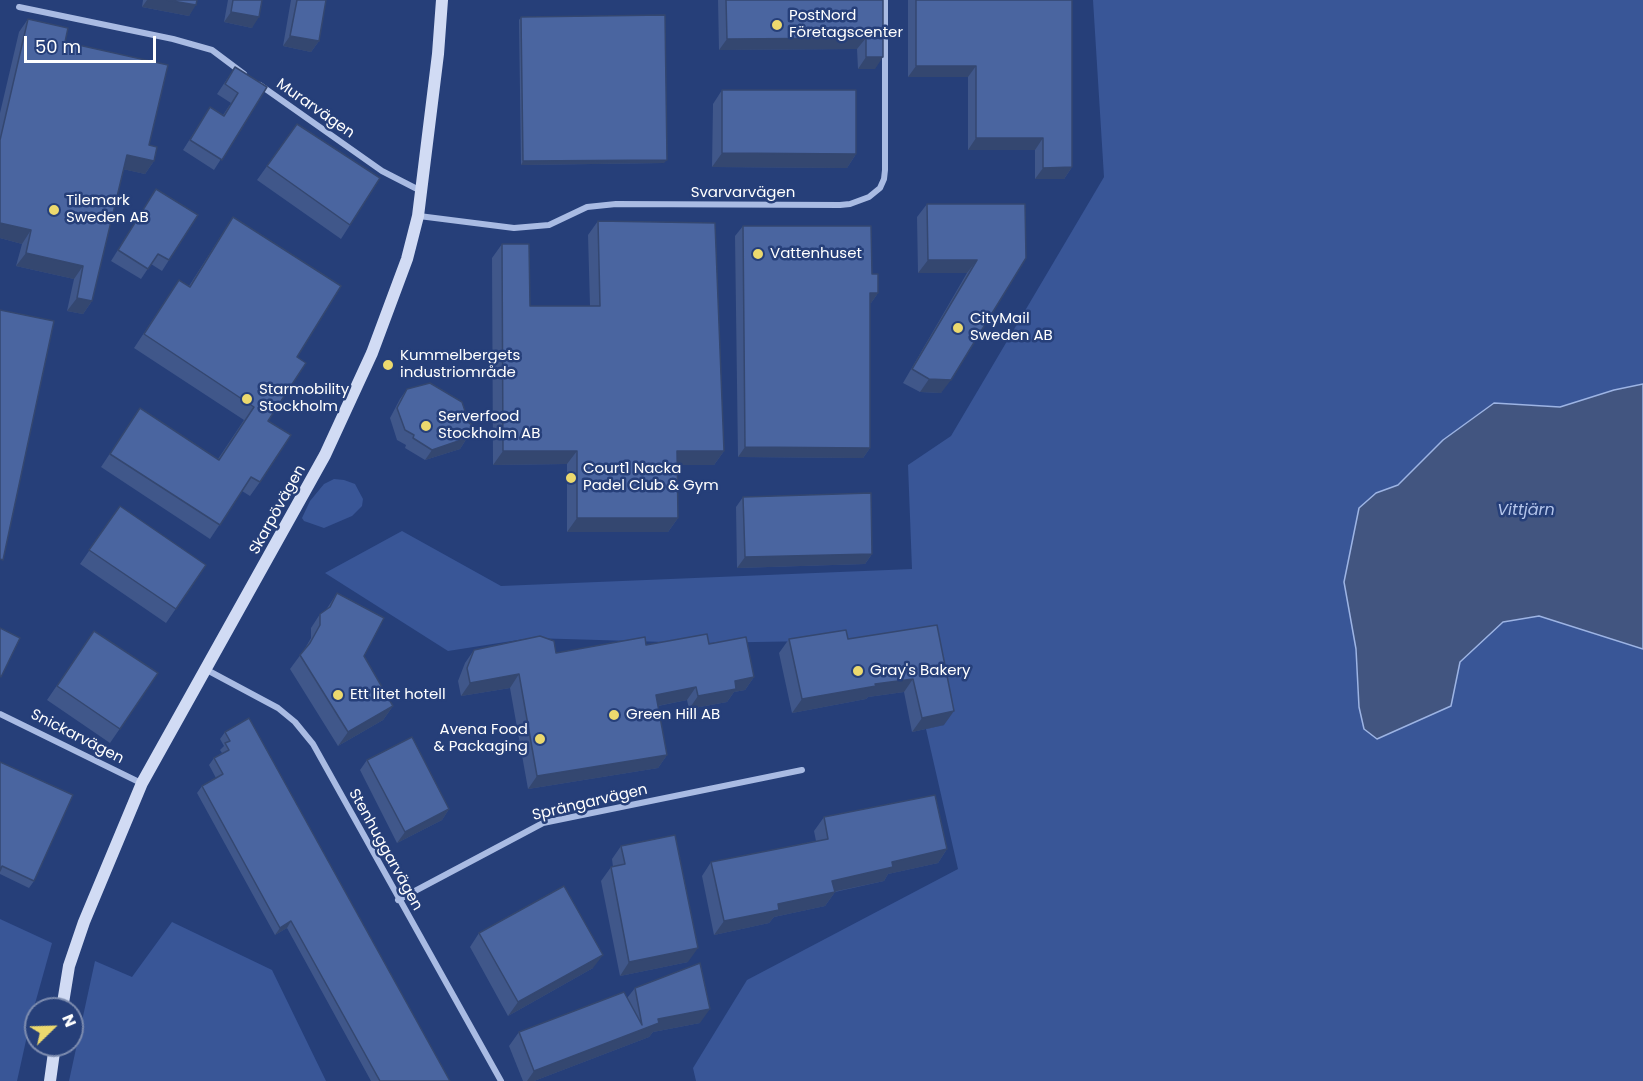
<!DOCTYPE html>
<html>
<head>
<meta charset="utf-8">
<style>
	body { margin:0 }
	#map { position:relative; width:1643px; height:1081px; overflow:hidden; background:#263f79; font-family:Poppins,sans-serif }
	canvas { display:block }
	.north { position:absolute; left:24px; top:997px; width:60px; height:60px; box-sizing:border-box; background:#263f79; border:2px solid #7d8caf; border-radius:50%; rotate:67deg; font-size:16px; font-weight:700; line-height:24px; text-align:center; color:#fff }
	.north::after { content:''; display:block; margin:auto; width:21px; height:27px; background:#ecd96e; clip-path:polygon(50% 0,100% 100%,50% 72%,0 100%) }
	.scale { position:absolute; left:24px; top:36px; width:132px; height:27px; box-sizing:border-box; border:3px solid #fff; border-top:0; padding-left:8px; font-size:18px; line-height:21px; white-space:nowrap; color:#fff; -webkit-text-stroke:4px #263f79; paint-order:stroke }
</style>
</head>
<body>
<div id="map">
<canvas width="1643" height="1081"></canvas>
<div class="north">N</div>
<div class="scale">50 m</div>
</div>
<script>
const ctx = document.querySelector('canvas').getContext('2d');
ctx.lineJoin = 'round';
function fillPath(path, color) {
  ctx.fillStyle = color;
  ctx.fill(path, 'evenodd');
}
function poly(rows) {
  const path = new Path2D();
  for (const r of rows) {
    path.moveTo(r[0], r[1]);
    for (let i = 2; i < r.length; i += 2) path.lineTo(r[i], r[i + 1]);
  }
  return path;
}
function stroke(path, color, width, dash) {
  ctx.strokeStyle = color;
  ctx.lineWidth = width;
  ctx.lineCap = dash ? 'butt' : 'round';
  ctx.setLineDash(dash || []);
  ctx.stroke(path);
}
function drawText(font, color, halo, rows, align = 'center') {
  ctx.font = font + ' Poppins,sans-serif';
  ctx.lineWidth = 5;
  ctx.setLineDash([]);
  ctx.textBaseline = 'middle';
  ctx.strokeStyle = halo;
  ctx.fillStyle = color;
  for (const [text, x, y, turn = 0] of rows) {
    ctx.save();
    ctx.translate(x, y);
    ctx.rotate((+turn || 0) * Math.PI / 180);
    ctx.textAlign = isNaN(turn) ? turn : align;
    if (halo) ctx.strokeText(text, 0, 0);
    ctx.fillText(text, 0, 0);
    ctx.restore();
  }
}
const green = poly([
	[1093,0,1643,0,1643,384,1614,390,1560,407,1493,403,1443,440,1398,485,1376,493,1356,649,1359,707,1377,739,1451,706,1460,662,1502,622,1539,616,1643,649,1643,1081,696,1081,693,1068,747,980,958,869,926,729,944,725,928,639,699,643,531,638,448,651,325,573,402,531,501,586,912,569,908,465,951,436,1104,177],
	[334,479,344,480,355,484,363,499,362,506,352,516,324,528,304,521,302,518,310,501,324,484],
	[0,919,52,943,31,1018,17,1081,0,1081],
	[172,922,272,970,326,1081,69,1081,95,961,132,977]
]);
const water = poly([
	[1643,384,1643,649,1539,616,1503,622,1460,662,1451,706,1377,739,1364,729,1359,707,1356,649,1344,582,1359,508,1376,493,1398,485,1443,440,1494,403,1560,407,1614,390,1643,384]
]);
const street = poly([
	[19,7,173,39,212,50,244,74],
	[260,85,382,171,421,191],
	[419,216,514,228,549,225,587,207,616,204,840,205,850,204,869,197,880,188,884,179,885,170,885,0],
	[207,670,278,708,295,722,313,744,501,1081],
	[0,714,141,783],
	[398,900,543,823,802,770]
]);
const secondary = poly([
	[62,1009,69,966,84,922,142,783,325,455,372,353,407,259,418,216,438,54,442,0],
	[50,1081,55,1045]
]);
const wall = poly([
	[143,0,197,0,189,16,142,7],
	[228,0,262,0,252,28,224,22],
	[291,0,326,0,319,41,311,52,283,46],
	[718,0,883,0,875,69,858,69,857,49,719,50],
	[908,0,1072,0,1072,167,1064,179,1035,179,1035,150,968,150,968,77,908,77],
	[521,17,664,163,521,165,519,20],
	[28,19,65,42,149,145,154,161,145,174,123,169,92,301,83,314,67,311,74,279,16,266,22,244,0,238,0,113,19,32],
	[235,67,267,87,214,170,183,150,210,107,223,115,231,103,217,94],
	[722,90,856,154,847,168,712,167,713,104],
	[297,124,350,225,341,239,257,180],
	[156,189,169,260,162,271,151,264,141,279,111,261],
	[927,204,1025,204,941,393,920,392,903,383,967,273,918,273,917,217],
	[233,217,297,357,268,421,260,482,250,496,242,491,210,539,101,467,140,408,218,459,244,420,134,348,179,280,189,286],
	[598,221,724,451,714,465,677,465,678,518,668,532,567,532,567,464,493,465,492,258,502,244,530,306,590,306,588,235],
	[743,226,872,274,878,293,871,303,870,303,870,448,863,458,738,457,735,236],
	[407,389,467,438,460,449,425,460,405,448,406,445,397,440,390,418,400,399],
	[743,497,872,554,865,564,737,568,736,507],
	[120,506,206,565,166,623,80,564],
	[337,593,364,656,393,706,383,720,338,746,290,669,304,650,311,638,311,628,320,614,326,610],
	[937,625,944,725,912,732,904,692,868,697,866,699,792,713,779,653,789,639,848,639],
	[94,631,158,673,110,743,47,700],
	[709,644,754,677,745,690,734,692,727,702,689,709,687,700,658,706,667,755,658,768,528,789,510,688,461,696,458,681,465,663,474,650,556,653,646,645],
	[225,732,450,1081,371,1081,287,928,275,935,197,793,202,786,216,778,209,765,214,758,222,753,220,750,224,746,220,739],
	[367,760,449,809,442,820,397,843,360,770],
	[0,762,34,881,29,888,0,874],
	[824,817,947,849,938,863,888,874,884,881,835,892,825,906,774,917,769,923,714,935,702,876,711,862,816,841,814,831],
	[621,846,688,962,620,976,601,881,611,867,613,867,612,859],
	[479,933,593,968,508,1016,470,947],
	[635,988,700,1023,653,1032,649,1037,534,1081,523,1081,509,1046,519,1032,627,998]
]);
const shadedWall = poly([
	[147,0,167,0,196,5,189,16,142,7],
	[231,12,259,17,252,28,224,22],
	[290,36,319,41,311,52,283,46],
	[866,38,857,49,719,50,727,39],
	[866,57,883,57,875,69,858,69],
	[916,66,976,66,968,77,908,77],
	[976,138,1043,138,1035,150,968,150],
	[722,153,856,154,847,168,712,167],
	[127,155,154,161,145,174,118,168],
	[667,160,664,163,521,165,523,161],
	[1072,167,1064,179,1035,179,1043,168],
	[0,223,31,230,22,244,0,238],
	[26,253,83,266,74,279,16,266],
	[928,260,977,260,967,273,918,273],
	[870,293,878,293,871,303,862,303],
	[77,298,92,301,83,314,67,311],
	[929,379,951,380,941,393,920,392],
	[467,438,460,449,425,460,432,450],
	[745,447,870,448,863,458,738,457],
	[503,451,577,451,567,464,493,465],
	[677,451,724,451,714,465,668,465],
	[577,518,678,518,668,532,567,532],
	[872,554,865,564,737,568,745,557],
	[519,674,510,688,461,696,470,683],
	[754,677,745,690,734,692,727,702,689,709,698,696,735,681],
	[913,679,904,692,868,697,866,699,792,713,802,699,875,684],
	[696,687,687,700,647,708,656,695],
	[393,706,383,720,338,746,348,732],
	[954,711,944,725,912,732,922,718],
	[667,755,658,768,528,789,537,776],
	[449,809,442,820,397,843,405,832],
	[947,849,938,863,888,874,884,881,823,894,832,881,892,862],
	[835,892,825,906,774,917,769,923,714,935,724,921,778,904],
	[291,921,287,928,275,935,280,928],
	[698,948,688,962,620,976,629,962],
	[603,955,593,968,508,1016,518,1002],
	[710,1009,700,1023,653,1032,649,1037,534,1081,527,1081,534,1071,658,1019]
]);
const building = poly([
	[167,0,197,0,196,5,167,0],
	[233,0,262,0,259,17,231,12,233,0],
	[297,0,326,0,319,41,290,36,297,0],
	[726,0,883,0,883,57,866,57,866,38,727,39,726,0],
	[916,0,1072,0,1072,167,1043,168,1043,138,976,138,976,66,916,66,916,0],
	[665,15,667,160,523,161,521,17,665,15],
	[28,19,68,28,65,42,168,65,149,145,157,147,154,161,127,155,92,301,77,298,83,266,26,253,31,230,0,223,0,140,28,19],
	[235,67,267,87,222,160,190,140,210,107,224,116,238,93,225,84,235,67],
	[722,90,856,90,856,154,722,153,722,90],
	[297,124,380,178,350,225,267,166,297,124],
	[156,189,198,215,169,260,158,254,148,269,118,250,156,189],
	[927,204,1025,204,1026,258,951,380,929,379,912,369,977,260,928,260,927,204],
	[233,217,341,286,297,357,306,363,268,421,291,435,260,482,251,477,220,525,110,454,140,408,219,460,254,407,144,334,179,280,190,287,233,217],
	[598,221,715,223,724,451,677,451,678,518,577,518,577,451,503,451,502,244,529,244,530,306,600,306,598,221],
	[743,226,871,226,872,274,878,274,878,293,870,293,870,448,745,447,743,226],
	[0,310,54,321,3,560,0,559,0,310],
	[430,383,462,402,469,423,474,426,467,438,432,450,413,438,414,435,405,430,397,408,407,389,430,383],
	[871,493,872,554,745,557,743,497,871,493],
	[120,506,206,565,176,609,89,550,120,506],
	[337,593,384,618,364,656,393,706,348,732,300,655,310,643,320,625,320,614,330,607,337,593],
	[937,625,954,711,922,718,913,679,875,684,876,686,802,699,789,639,846,630,848,639,937,625],
	[0,628,20,638,1,677,0,676,0,628],
	[94,631,158,673,120,729,57,686,94,631],
	[707,634,709,644,746,637,754,677,735,681,736,689,698,696,696,687,656,695,667,755,537,776,519,674,470,683,467,668,474,650,540,636,554,641,556,653,645,637,646,645,707,634],
	[249,718,450,1081,380,1081,291,921,280,928,202,786,223,774,214,758,229,750,225,743,230,741,225,732,249,718],
	[412,737,449,809,405,832,367,760,412,737],
	[0,762,73,795,34,881,2,866,0,871,0,762],
	[935,795,947,849,892,862,893,867,832,881,835,892,778,904,779,910,724,921,711,862,828,839,824,817,935,795],
	[675,835,698,948,629,962,611,867,625,864,621,846,675,835],
	[564,886,603,955,518,1002,479,933,564,886],
	[700,963,710,1009,658,1019,659,1023,534,1071,519,1032,624,992,642,1025,635,988,700,963]
]);
const markers = [
	[777,25,6,"#ecd96e"],
	[54,210,6,"#ecd96e"],
	[758,254,6,"#ecd96e"],
	[958,328,6,"#ecd96e"],
	[388,365,6,"#ecd96e"],
	[247,399,6,"#ecd96e"],
	[426,426,6,"#ecd96e"],
	[571,478,6,"#ecd96e"],
	[858,671,6,"#ecd96e"],
	[338,695,6,"#ecd96e"],
	[614,715,6,"#ecd96e"],
	[540,739,6,"#ecd96e"]
];
const poiNames = [
	["PostNord",789,16],
	["Företagscenter",789,33],
	["Tilemark",66,201],
	["Sweden AB",66,218],
	["Vattenhuset",770,254],
	["CityMail",970,319],
	["Sweden AB",970,336],
	["Kummelbergets",400,356],
	["industriområde",400,373],
	["Starmobility",259,390],
	["Stockholm",259,407],
	["Serverfood",438,417],
	["Stockholm AB",438,434],
	["Court1 Nacka",583,469],
	["Padel Club & Gym",583,486],
	["Gray's Bakery",870,671],
	["Ett litet hotell",350,695],
	["Green Hill AB",626,715],
	["Avena Food",528,730,"right"],
	["& Packaging",528,747,"right"]
];
const streetNames = [
	["Murarvägen",315,109,35],
	["Svarvarvägen",743,193],
	["Skarpövägen",278,510,-61],
	["Snickarvägen",77,737,27],
	["Sprängarvägen",590,803,-13],
	["Stenhuggarvägen",385,850,61]
];
const waterNames = [
	["Vittjärn",1526,511]
];
fillPath(green, '#395697');
fillPath(water, '#425580');
stroke(water, '#9db4e4', 1.5);
stroke(street, '#a9bbe3', 6);
stroke(secondary, '#d1dbf4', 12);
fillPath(wall, '#40578a');
fillPath(shadedWall, '#344770');
fillPath(building, '#4a65a0');
stroke(building, '#344770', 1.5);
for (const [x, y, r, color] of markers) {
  const dot = new Path2D();
  dot.arc(x, y, r, 0, 2 * Math.PI);
  ctx.fillStyle = color;
  ctx.fill(dot);
  stroke(dot, '#263f79', 2);
}
drawText('15px', '#fff', '#263f79', poiNames, 'left');
drawText('15px', '#fff', '#263f79', streetNames);
drawText('italic 16px', '#b4c5eb', '#263f79', waterNames);
</script>
</body>
</html>
